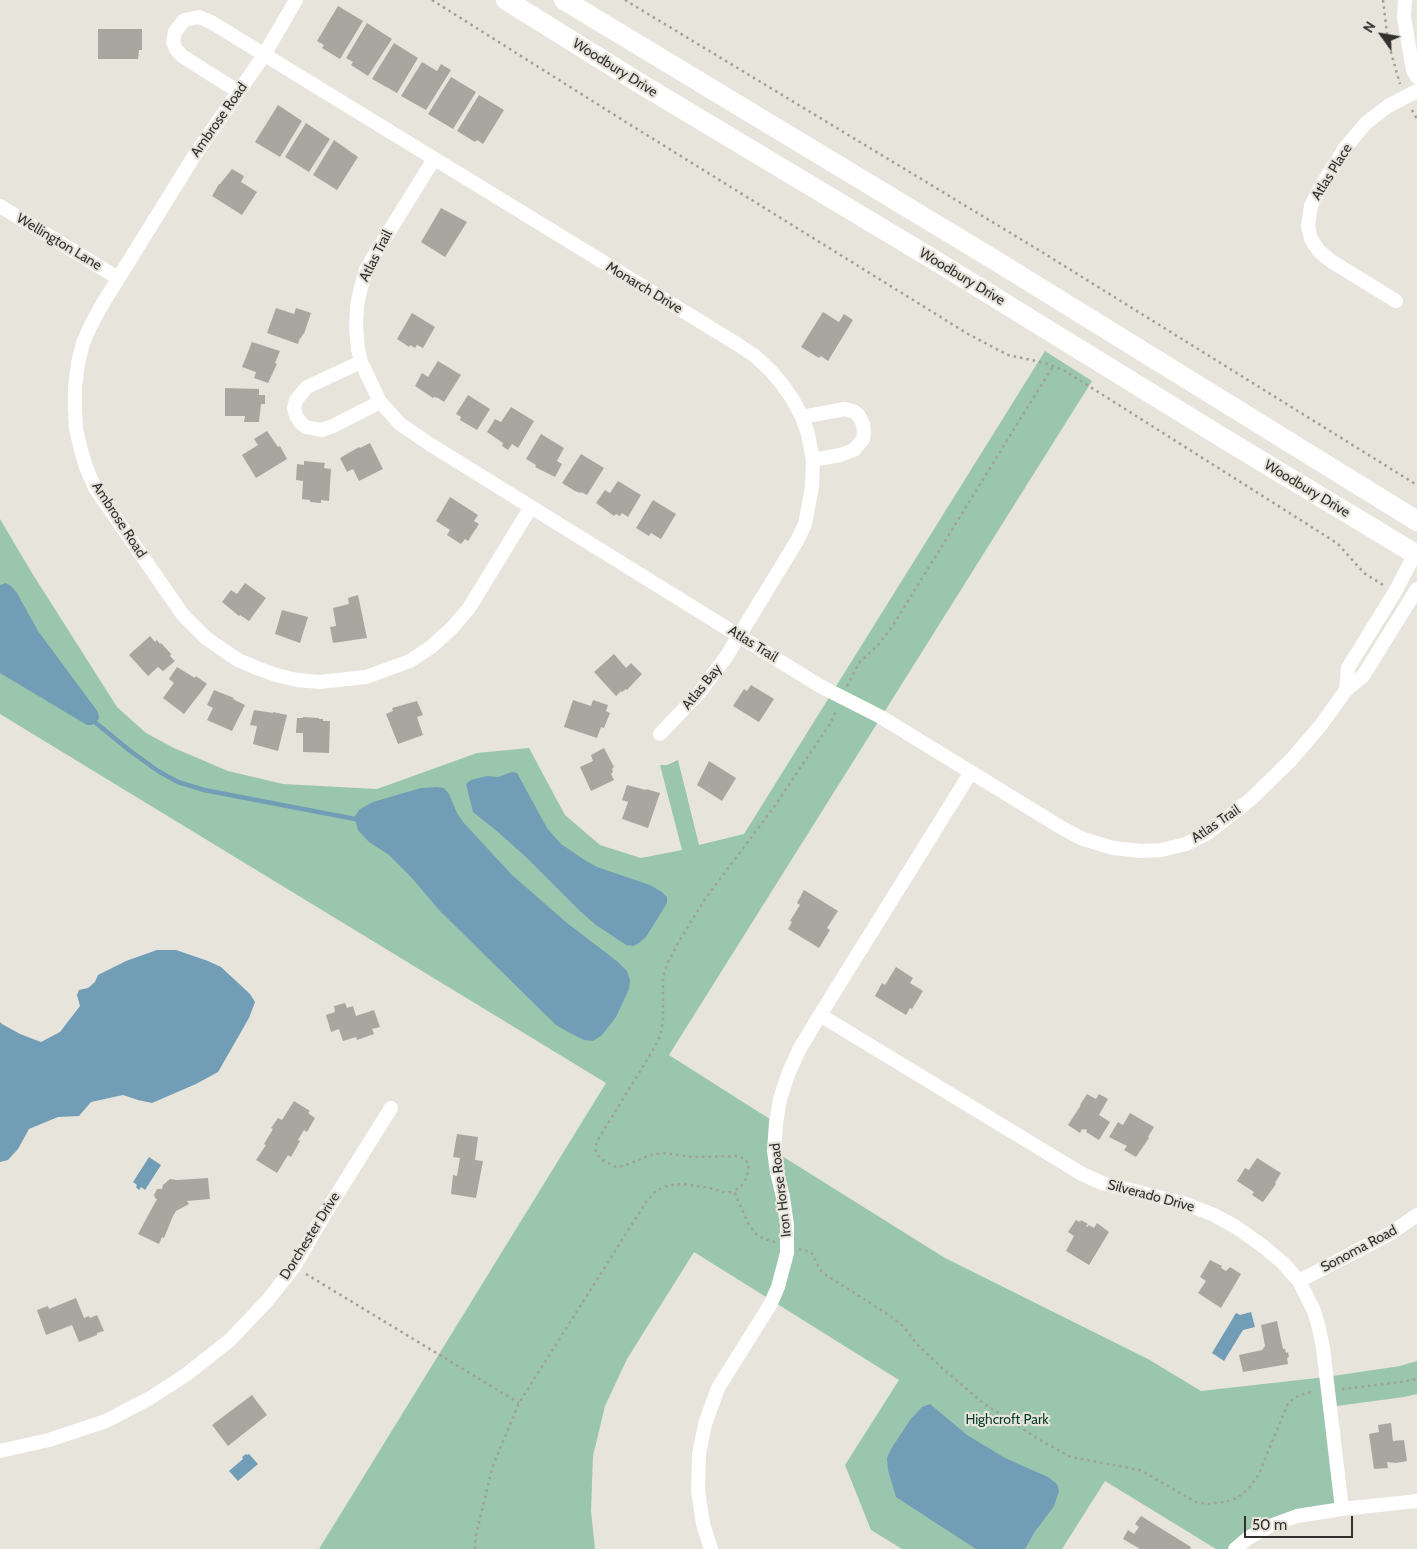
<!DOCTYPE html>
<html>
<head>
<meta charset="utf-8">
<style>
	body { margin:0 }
	#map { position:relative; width:1417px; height:1549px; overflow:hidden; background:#e7e4dc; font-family:Cabin,sans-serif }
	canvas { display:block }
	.north { position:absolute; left:1357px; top:10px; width:50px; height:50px; -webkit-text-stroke:4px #e7e4dc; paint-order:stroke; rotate:302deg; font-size:14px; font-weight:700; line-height:20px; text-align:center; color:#31302d }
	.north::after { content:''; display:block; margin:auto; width:18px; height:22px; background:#31302d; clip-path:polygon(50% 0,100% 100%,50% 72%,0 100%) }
	.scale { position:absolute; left:1244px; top:1516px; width:109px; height:22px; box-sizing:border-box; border:2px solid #31302d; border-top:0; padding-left:6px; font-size:15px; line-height:18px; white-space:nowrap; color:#31302d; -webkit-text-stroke:4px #e7e4dc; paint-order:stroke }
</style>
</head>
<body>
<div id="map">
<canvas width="1417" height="1549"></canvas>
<div class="north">N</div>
<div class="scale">50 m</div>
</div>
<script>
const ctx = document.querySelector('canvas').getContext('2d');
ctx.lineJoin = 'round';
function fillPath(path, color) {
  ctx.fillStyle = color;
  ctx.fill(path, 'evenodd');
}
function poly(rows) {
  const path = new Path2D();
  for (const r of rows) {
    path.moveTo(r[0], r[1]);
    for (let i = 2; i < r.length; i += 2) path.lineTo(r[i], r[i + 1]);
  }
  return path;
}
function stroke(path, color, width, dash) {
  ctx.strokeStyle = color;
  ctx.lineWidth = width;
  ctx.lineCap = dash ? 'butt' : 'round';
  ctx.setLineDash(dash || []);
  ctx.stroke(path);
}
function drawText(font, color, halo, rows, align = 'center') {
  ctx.font = font + ' Cabin,sans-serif';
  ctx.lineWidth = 4.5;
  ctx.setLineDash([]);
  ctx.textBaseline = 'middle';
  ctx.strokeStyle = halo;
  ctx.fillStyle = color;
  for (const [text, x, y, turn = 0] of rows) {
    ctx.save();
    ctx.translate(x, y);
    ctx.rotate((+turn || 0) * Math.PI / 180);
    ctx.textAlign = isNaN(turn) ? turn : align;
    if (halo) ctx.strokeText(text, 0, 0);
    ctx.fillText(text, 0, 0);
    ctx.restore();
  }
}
const green = poly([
	[1045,351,1092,381,669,1055,776,1123,774,1151,945,1258,1148,1359,1201,1391,1326,1377,1400,1366,1417,1361,1417,1394,1404,1397,1329,1407,1342,1509,1297,1516,1235,1549,1216,1549,1105,1481,1062,1549,902,1549,871,1530,845,1465,899,1380,694,1252,627,1359,605,1406,593,1456,591,1511,595,1549,319,1549,606,1083,0,714,0,519,32,573,117,707,146,733,174,748,228,771,283,784,377,789,477,753,529,748,565,815,600,845,641,858,682,850,660,765,667,765,678,760,699,845,744,834]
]);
const water = poly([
	[6,583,11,586,17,593,38,631,98,712,99,718,96,723,92,725,87,725,0,673,0,585],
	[512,772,517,773,547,828,561,844,583,859,597,867,650,885,662,892,667,897,667,903,646,937,639,943,633,946,626,945,596,925,580,911,527,858,498,832,473,812,466,784,471,780,487,776,498,777],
	[437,787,444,788,449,794,457,813,463,822,512,875,567,923,618,962,627,971,630,980,629,989,616,1017,602,1035,593,1041,584,1040,570,1033,556,1025,440,911,411,877,389,855,369,842,358,830,355,819,355,816,360,809,373,802,421,788],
	[157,950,176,950,208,961,221,967,250,994,255,1002,249,1018,218,1072,196,1084,152,1103,138,1100,123,1095,91,1102,79,1116,58,1117,29,1129,18,1149,8,1160,0,1162,0,1022,2,1024,20,1034,41,1042,60,1032,80,1006,77,995,79,990,88,988,95,982,98,975,126,961],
	[149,1157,161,1165,145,1190,141,1187,139,1190,136,1187,137,1185,133,1182],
	[1251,1312,1255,1327,1243,1330,1224,1361,1212,1353,1236,1313,1240,1315],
	[930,1404,967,1435,1005,1458,1048,1477,1057,1484,1059,1491,1054,1506,1034,1533,1025,1549,976,1549,896,1497,888,1470,887,1458,891,1449,910,1420,922,1407],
	[246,1454,247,1455,249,1454,258,1464,238,1481,229,1471,243,1459,242,1457]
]);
const stream = poly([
	[96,723,129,750,158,771,178,782,204,790,355,819]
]);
const building = poly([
	[338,6,363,21,340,59,322,48,324,45,317,41],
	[367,23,392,39,368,76,351,65,353,62,346,58],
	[98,29,142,29,142,50,139,50,138,59,98,59],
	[394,43,418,58,397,93,372,79],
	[422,62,437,71,441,64,451,70,426,110,401,96],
	[451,77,476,92,453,129,428,114],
	[479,95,504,110,483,144,477,140,475,142,457,131],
	[278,105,302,121,280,157,255,142],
	[306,123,330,139,309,172,285,157],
	[334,140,358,157,337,190,313,175],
	[232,169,244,176,241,182,257,192,242,215,212,196,219,184,220,184],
	[441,208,467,222,445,257,421,242],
	[276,308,294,314,296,308,311,313,304,334,303,334,301,338,300,338,298,344,267,333],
	[823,312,839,322,844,314,853,320,828,361,821,356,819,358,801,347],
	[412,313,435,327,423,348,417,345,415,348,410,345,409,347,397,339],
	[252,342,280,351,275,363,277,364,268,383,254,378,256,372,242,367],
	[438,361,461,375,444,402,438,398,434,397,433,398,415,386,422,373,428,377],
	[225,388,259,389,259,395,265,395,265,404,261,404,259,422,244,422,245,416,225,416],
	[468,395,490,409,477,430,460,420,461,417,456,414],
	[511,407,534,421,518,448,512,444,508,450,502,446,503,443,487,432,495,419,501,422],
	[267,431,278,447,280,446,287,459,256,478,242,455,258,445,254,439],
	[541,434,564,448,557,461,562,464,555,477,535,467,536,465,526,459],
	[370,443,383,469,359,481,353,469,347,472,340,458,359,447,360,448],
	[581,454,604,468,587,495,581,492,580,493,575,491,562,483],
	[304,461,325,463,324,468,331,469,329,501,321,500,321,503,310,502,310,500,302,499,303,481,296,480,297,464,304,465],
	[618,481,641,495,628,517,622,513,620,516,616,514,614,516,596,503,605,490,610,493],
	[450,497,478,515,474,521,479,524,468,541,465,539,461,544,447,535,450,530,436,521],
	[653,500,676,514,661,539,651,533,649,536,636,528],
	[245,583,266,598,249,621,240,615,239,616,222,602,231,590,237,594],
	[358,595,367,638,333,643,330,627,336,626,333,608,349,604,348,598],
	[282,610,308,617,300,643,275,634],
	[150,636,155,642,157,640,160,644,161,643,171,654,170,656,175,661,163,671,158,667,148,676,129,655],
	[614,654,626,668,631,663,642,674,627,690,626,689,622,692,621,691,616,696,594,672],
	[177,667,195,678,196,676,207,684,184,714,163,698,174,683,169,679],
	[751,685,774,699,759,722,733,706,744,689,747,691],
	[214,690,234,698,233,699,245,705,232,731,207,720,213,708,207,705],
	[573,700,591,706,593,700,608,705,606,711,610,713,604,728,601,727,597,738,564,727],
	[417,701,423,715,417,717,423,735,398,744,386,714,393,711,392,708],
	[254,710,273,713,273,712,287,715,278,751,253,744,257,726,250,725],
	[303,717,319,718,319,719,323,719,323,721,330,721,329,753,303,752,303,733,296,733,297,718,303,718],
	[604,748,614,767,612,769,613,772,611,774,614,780,591,791,580,767,593,761,591,755],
	[709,761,736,778,722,801,697,785],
	[627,785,646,790,646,789,660,793,648,828,622,819,628,802,622,800],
	[804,890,838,911,827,928,830,930,819,948,788,929,792,922,790,921,800,905,797,903],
	[896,967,913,978,910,983,923,991,912,1009,910,1008,906,1015,875,996,882,983,885,985],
	[345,1003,347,1008,353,1006,356,1016,374,1010,380,1027,372,1029,374,1034,357,1040,356,1037,343,1041,339,1029,331,1032,326,1015,335,1012,334,1006],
	[1087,1094,1096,1099,1099,1094,1108,1099,1099,1115,1110,1122,1099,1140,1086,1132,1087,1130,1085,1129,1084,1130,1082,1129,1080,1133,1068,1125,1081,1105,1080,1105],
	[294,1101,310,1111,308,1113,315,1118,307,1132,304,1130,298,1140,300,1141,291,1157,288,1155,277,1173,256,1160,266,1145,264,1144,273,1129,271,1128,278,1118,282,1120],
	[1130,1113,1154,1127,1148,1137,1149,1138,1136,1157,1124,1150,1127,1146,1109,1137,1118,1122,1123,1125],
	[457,1134,478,1137,475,1160,483,1161,476,1198,451,1194,453,1175,457,1176,460,1158,453,1157],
	[1257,1158,1281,1173,1275,1183,1276,1184,1263,1202,1252,1195,1254,1192,1237,1181,1245,1168,1249,1170],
	[208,1178,210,1199,187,1201,189,1204,176,1211,173,1216,164,1238,162,1237,159,1244,138,1234,157,1199,155,1198,154,1195,157,1189,162,1189,163,1185,170,1179,177,1180],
	[1076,1220,1080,1222,1081,1220,1088,1224,1086,1226,1087,1227,1089,1225,1094,1228,1097,1223,1109,1232,1089,1265,1066,1251,1074,1236,1068,1232],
	[1210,1260,1222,1266,1221,1268,1226,1271,1230,1267,1241,1274,1221,1308,1198,1293,1206,1281,1200,1277],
	[76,1298,84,1318,89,1316,90,1318,97,1315,104,1331,97,1333,97,1335,79,1342,72,1325,46,1335,37,1310,48,1306,49,1309],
	[1277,1321,1283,1349,1285,1349,1286,1353,1288,1352,1289,1357,1287,1358,1288,1364,1243,1372,1239,1355,1262,1350,1265,1346,1261,1325],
	[252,1395,267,1415,228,1446,212,1425],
	[1391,1423,1393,1441,1404,1440,1407,1461,1396,1463,1387,1462,1388,1468,1374,1469,1369,1434,1379,1432,1378,1425],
	[1141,1516,1191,1547,1190,1549,1140,1549,1123,1539,1128,1530,1134,1534,1139,1527,1135,1524]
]);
const path = poly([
	[432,0,621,119,968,334,1008,355,1045,363,1065,371,1329,538,1338,544,1364,573,1383,585],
	[625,0,1037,249,1417,485],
	[1383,0,1388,42,1400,84],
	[1412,110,1417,119],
	[847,686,859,663,878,645,892,627,1053,366],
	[775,1242,764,1239,755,1233,748,1223,734,1191,743,1184,747,1177,749,1164,745,1159,738,1156,693,1157,663,1153,651,1155,623,1166,616,1167,602,1160,597,1154,595,1148,599,1138,653,1050,660,1036,663,1021,663,978,667,964,681,938,705,899,774,807,830,724,837,709],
	[799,1249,811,1252,821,1271,826,1275,889,1315,903,1326,917,1344,942,1368,983,1403,1043,1442,1071,1457,1140,1470,1196,1502,1209,1504,1224,1502,1237,1498,1249,1488,1259,1474,1288,1403,1296,1397,1307,1393,1314,1392],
	[306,1274,519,1403],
	[1342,1389,1401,1382,1417,1379],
	[475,1549,476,1535,492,1468,519,1403,646,1202,657,1190,670,1185,684,1184,710,1188,726,1193,734,1191]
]);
const street = poly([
	[296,0,264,55,194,156,100,308,90,327,83,343,78,363,75,387,75,408,76,429,81,450,86,467,95,488,183,615,206,638,238,660,257,668,276,675,297,680,320,682,366,677,410,661,431,647,452,628,469,608,531,507],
	[1405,0,1404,17,1413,70,1417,77],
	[239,92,182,56,176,49,173,42,175,32,184,20,199,17,211,22,737,344,755,356,770,370,782,384,793,400,802,417,808,434,813,460,812,487,805,524,797,541,726,657,699,693,660,734],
	[434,159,375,254,366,270,361,287,357,306,356,327,358,349,361,362,380,402,393,416,400,424,431,445,820,686,881,717,1062,828,1083,839,1113,848,1142,851,1161,850,1186,844,1206,834,1222,822,1251,799,1291,760,1321,725,1346,690,1363,676,1417,589],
	[0,206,118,278],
	[1396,301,1331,261,1319,251,1311,239,1308,226,1311,206,1321,186,1345,148,1366,123,1388,106,1417,91],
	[361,362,307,387,296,400,294,408,296,416,301,423,306,427,321,430,333,426,380,402],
	[802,417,845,409,855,412,859,416,863,424,864,433,863,439,854,450,840,455,813,460],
	[1346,690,1348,668,1395,592,1417,550],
	[820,1015,1082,1174,1102,1183,1183,1203,1212,1214,1236,1227,1264,1247,1283,1263,1299,1281,1314,1311,1319,1328,1323,1348,1342,1509],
	[1299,1281,1391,1233,1417,1215],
	[0,1451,49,1440,106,1421,150,1398,187,1374,230,1340,267,1301,294,1267,326,1212,391,1108],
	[711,1549,703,1524,698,1490,699,1454,705,1424,718,1388,770,1305,778,1287,787,1253,787,1225,783,1197,777,1172,774,1151,776,1123,780,1099,789,1072,800,1048,820,1015,971,772],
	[1235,1549,1248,1538,1270,1526,1297,1516,1342,1509,1417,1501]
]);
const secondary = poly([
	[506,0,641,84,931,258,1228,441,1417,555],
	[564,0,993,259,1417,521]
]);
const streetNames = [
	["Woodbury Drive",615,68,32],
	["Ambrose Road",219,120,-55],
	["Atlas Place",1332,172,-58],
	["Wellington Lane",59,242,31],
	["Atlas Trail",376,256,-63],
	["Woodbury Drive",962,277,31],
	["Monarch Drive",644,288,31],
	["Woodbury Drive",1307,489,31],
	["Ambrose Road",119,520,57],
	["Atlas Trail",753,644,32],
	["Atlas Bay",702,687,-51],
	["Atlas Trail",1216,824,-34],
	["Iron Horse Road",781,1190,-97],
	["Silverado Drive",1151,1196,15],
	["Dorchester Drive",310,1236,-58],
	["Sonoma Road",1359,1249,-28]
];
const parkNames = [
	["Highcroft Park",1007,1420]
];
fillPath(green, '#9ac6ad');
fillPath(water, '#729db6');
stroke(stream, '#729db6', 4.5);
fillPath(building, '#a9a69f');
stroke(path, '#a29f99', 2.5, [2.5, 4]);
stroke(street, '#fff', 14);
stroke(secondary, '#fff', 20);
drawText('14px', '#31302d', '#e7e4dc', streetNames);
drawText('14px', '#003d26', '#e7e4dc', parkNames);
</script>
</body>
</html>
